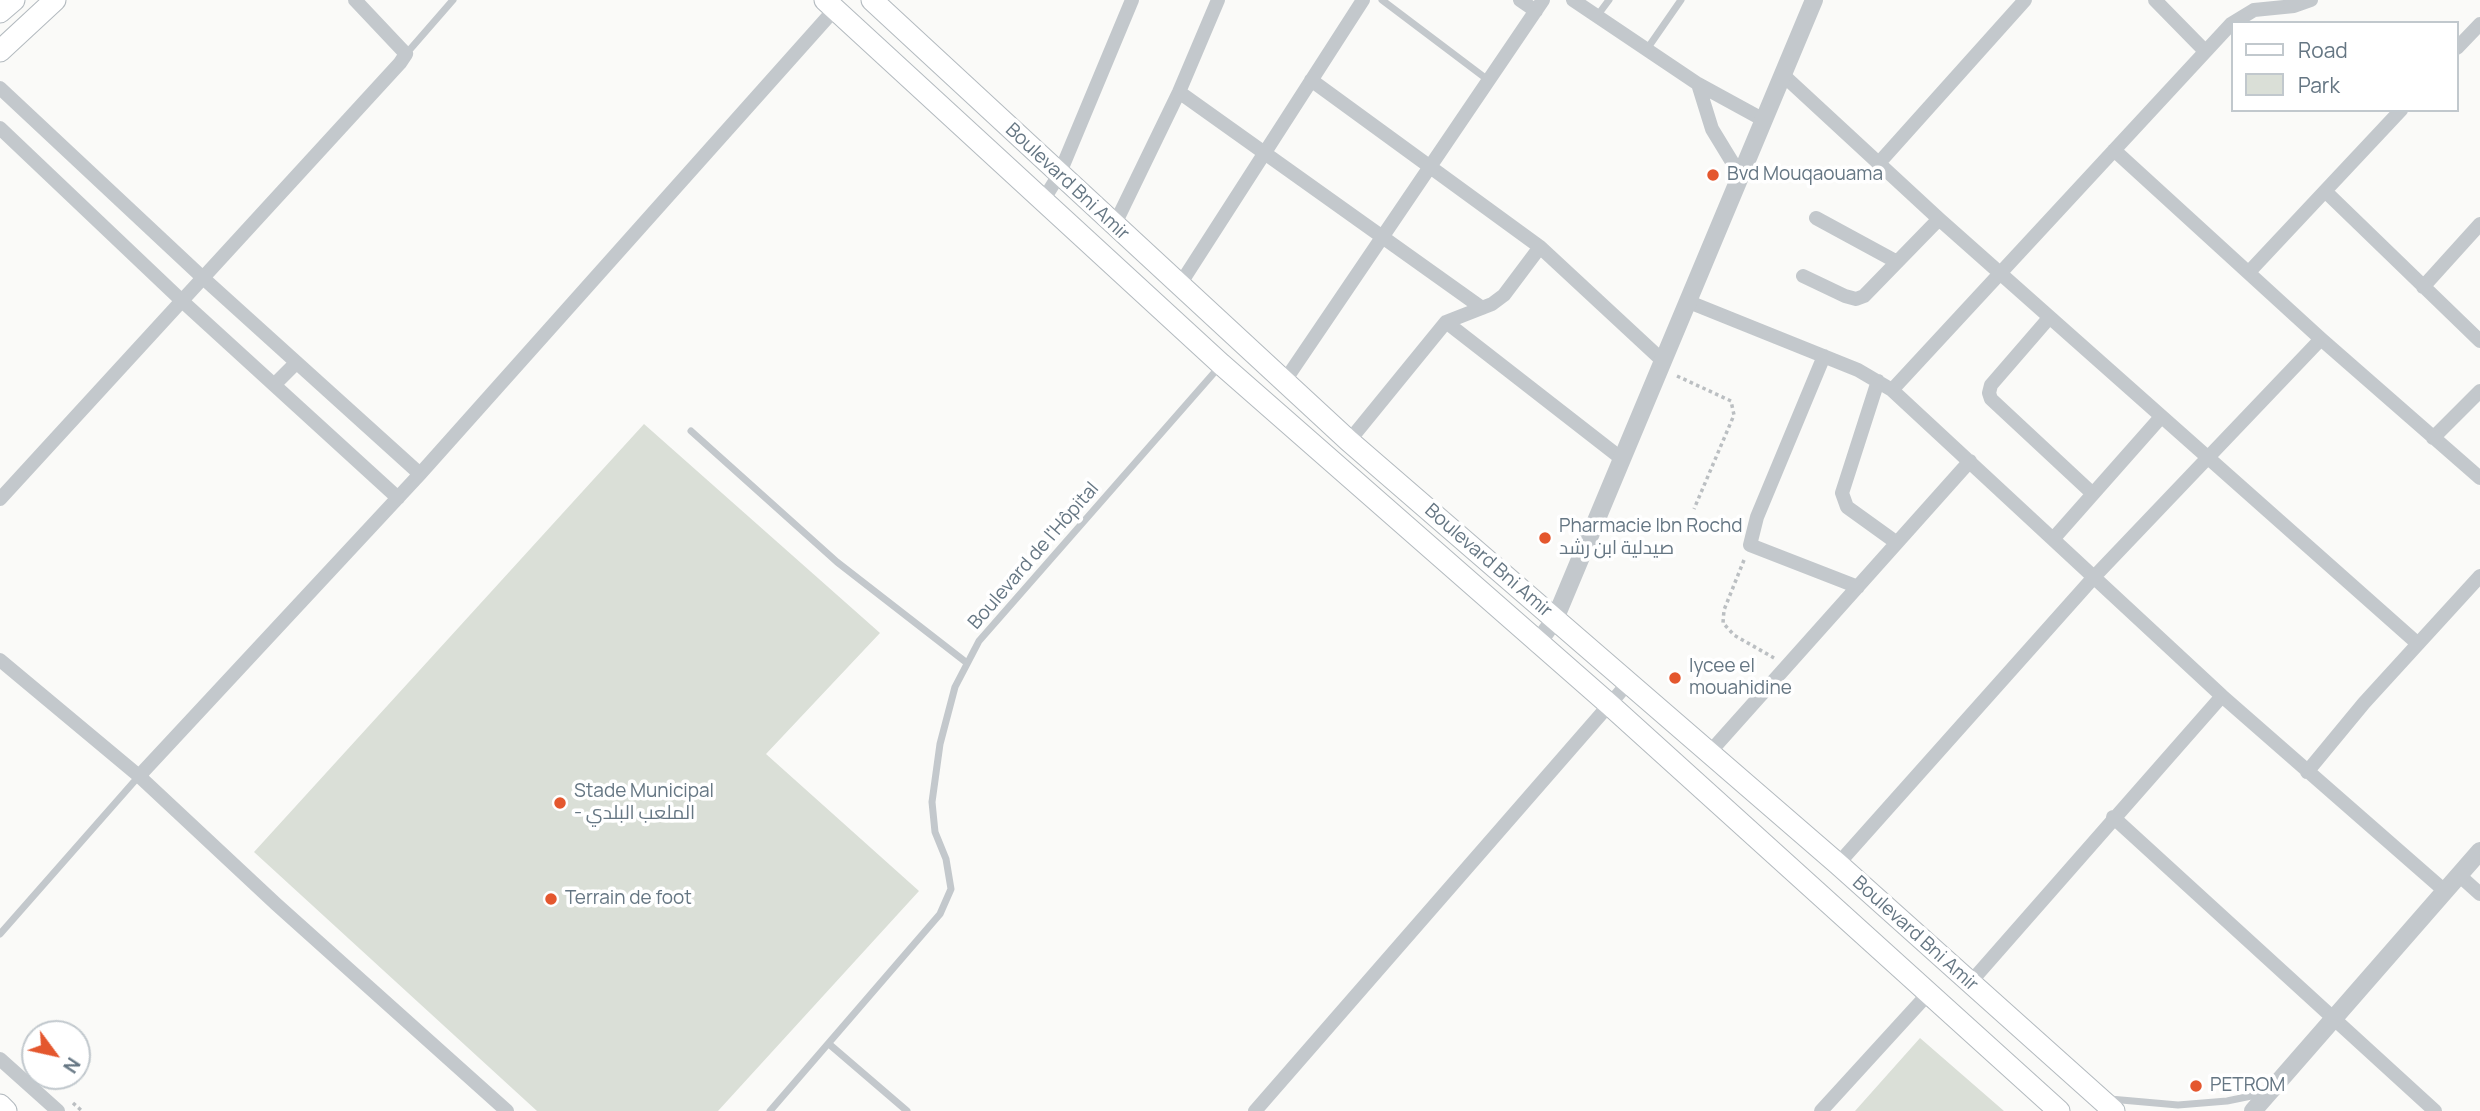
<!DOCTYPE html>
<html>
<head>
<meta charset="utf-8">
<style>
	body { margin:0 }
	#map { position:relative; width:2480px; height:1111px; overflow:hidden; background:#fafaf8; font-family:Manrope,sans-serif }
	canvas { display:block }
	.legend { position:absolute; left:2231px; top:21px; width:228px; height:91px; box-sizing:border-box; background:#fff; border:2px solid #c1c8cd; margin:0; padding:9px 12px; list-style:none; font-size:21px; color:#657683 }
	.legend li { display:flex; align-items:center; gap:14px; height:35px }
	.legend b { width:35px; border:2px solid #c1c8cd }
	.north { position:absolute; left:21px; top:1020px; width:70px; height:70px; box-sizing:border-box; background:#fff; border:2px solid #c1c8cd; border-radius:50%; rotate:123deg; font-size:19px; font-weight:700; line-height:28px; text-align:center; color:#657683 }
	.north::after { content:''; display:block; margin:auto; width:24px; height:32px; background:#e4572e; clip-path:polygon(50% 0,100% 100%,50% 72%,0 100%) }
</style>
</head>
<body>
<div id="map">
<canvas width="2480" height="1111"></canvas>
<ul class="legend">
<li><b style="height:9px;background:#fff"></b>Road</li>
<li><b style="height:19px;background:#dadfd7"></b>Park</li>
</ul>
<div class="north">N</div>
</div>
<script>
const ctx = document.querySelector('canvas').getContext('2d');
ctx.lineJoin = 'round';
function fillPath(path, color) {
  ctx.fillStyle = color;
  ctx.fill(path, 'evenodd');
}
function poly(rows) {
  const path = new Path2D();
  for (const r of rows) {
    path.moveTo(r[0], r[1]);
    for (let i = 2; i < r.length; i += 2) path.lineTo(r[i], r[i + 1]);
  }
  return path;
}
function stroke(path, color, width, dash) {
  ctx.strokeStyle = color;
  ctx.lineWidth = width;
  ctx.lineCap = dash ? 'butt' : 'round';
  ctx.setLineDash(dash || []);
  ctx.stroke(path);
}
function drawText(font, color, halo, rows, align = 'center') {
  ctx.font = font + ' Manrope,Cairo,sans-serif';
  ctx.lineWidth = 7;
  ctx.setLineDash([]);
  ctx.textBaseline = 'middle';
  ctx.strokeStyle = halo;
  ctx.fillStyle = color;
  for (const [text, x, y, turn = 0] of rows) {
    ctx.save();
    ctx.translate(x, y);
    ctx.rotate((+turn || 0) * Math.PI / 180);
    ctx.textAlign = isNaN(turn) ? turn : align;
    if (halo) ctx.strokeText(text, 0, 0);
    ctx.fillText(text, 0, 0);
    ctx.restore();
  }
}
const green = poly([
	[644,424,880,633,766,754,919,891,718,1111,537,1111,254,852],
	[1920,1038,2004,1111,1855,1111]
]);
const path = poly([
	[1677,376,1731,401,1734,415,1694,509],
	[1744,560,1724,610,1723,623,1734,635,1774,658],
	[73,1103,82,1111]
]);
const service = poly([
	[1382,0,1488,80],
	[1597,16,1609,0],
	[1647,49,1681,0],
	[406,54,453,0],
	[691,431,837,562,967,663],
	[0,934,139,776],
	[829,1044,907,1111],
	[2110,1099,2178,1105,2227,1101,2261,1094],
	[770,1111,940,914,951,889,946,859,935,832,932,802,940,744,955,687,979,641,1220,366]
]);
const minor = poly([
	[1520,0,1536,11],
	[1573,0,1698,84,1762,119],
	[2155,0,2204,50],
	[2457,48,2480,24],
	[1782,74,1939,219,2417,643],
	[1311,80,1540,247,1664,362],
	[1698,84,1712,129,1740,175],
	[0,88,202,277,420,474],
	[1179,92,1482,308],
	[0,128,181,300,398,498],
	[2114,150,2321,339,2480,478],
	[1878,164,2025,0],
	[2325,191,2480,341],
	[1042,202,1059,175,1132,0],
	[1816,218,1897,262],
	[1114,226,1179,92,1218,0],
	[2249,272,2401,110],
	[1803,276,1845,296,1856,299,1864,296,1939,219],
	[1179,286,1363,0],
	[2423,287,2480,224],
	[1689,302,1858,370,1892,390,2222,696,2446,892],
	[2049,318,1991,385,1989,393,1991,399,2093,494],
	[1446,322,1622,459],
	[1824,356,1757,517,1750,545,1858,587],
	[1878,381,1842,493,1847,507,1897,543],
	[1284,382,1543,0],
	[275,384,296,363],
	[1892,390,2231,24,2254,10,2294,6,2311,0],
	[2433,438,2480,391],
	[1349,441,1446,322,1492,304,1504,295,1540,247],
	[0,499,400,63,406,54,355,0],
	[2054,538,2161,417],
	[0,660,139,776,276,904,507,1111],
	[1710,752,1970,461],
	[2307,772,2364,703,2480,576],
	[139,776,420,474,835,9],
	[2113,817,2435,1111],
	[1838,864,2094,577,2321,339],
	[2460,876,2480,894],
	[1969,984,2222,696],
	[0,1059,58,1111],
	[1255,1111,1629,682],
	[1821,1111,1927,995]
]);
const tertiary = poly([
	[1537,644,1555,619,1814,0],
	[2253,1111,2480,851]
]);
const secondary = poly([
	[825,0,1221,364,1610,705,2059,1111],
	[872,0,1349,441,1838,864,2114,1111],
	[0,12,14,0],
	[0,51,55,0],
	[0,1105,6,1111]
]);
const markers = [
	[1713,175,7,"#e4572e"],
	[1545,538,7,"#e4572e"],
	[1675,678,7,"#e4572e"],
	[560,803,7,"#e4572e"],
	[551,899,7,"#e4572e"],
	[2196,1086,7,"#e4572e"]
];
const poiNames = [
	["Bvd Mouqaouama",1727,175],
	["Pharmacie Ibn Rochd",1559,527],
	["صيدلية ابن رشد",1559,549],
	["lycee el",1689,667],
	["mouahidine",1689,689],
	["Stade Municipal",574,792],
	["- الملعب البلدي",574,814],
	["Terrain de foot",565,899],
	["PETROM",2210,1086]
];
const streetNames = [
	["Boulevard Bni Amir",1067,182,43],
	["Boulevard de l'Hôpital",1034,556,-49],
	["Boulevard Bni Amir",1488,561,41],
	["Boulevard Bni Amir",1915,934,42]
];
fillPath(green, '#dadfd7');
stroke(secondary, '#b3babf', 23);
stroke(path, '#bbbfc2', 3.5, [3.5, 3.5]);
stroke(service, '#c3c8cc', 7);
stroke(minor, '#c3c8cc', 14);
stroke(tertiary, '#c3c8cc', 18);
stroke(secondary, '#fff', 21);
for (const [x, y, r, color] of markers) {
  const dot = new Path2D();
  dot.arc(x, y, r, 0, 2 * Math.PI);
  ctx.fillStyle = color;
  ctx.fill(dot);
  stroke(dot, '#fff', 2.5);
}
drawText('19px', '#657683', '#fff', poiNames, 'left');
drawText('19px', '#657683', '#fff', streetNames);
</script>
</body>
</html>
